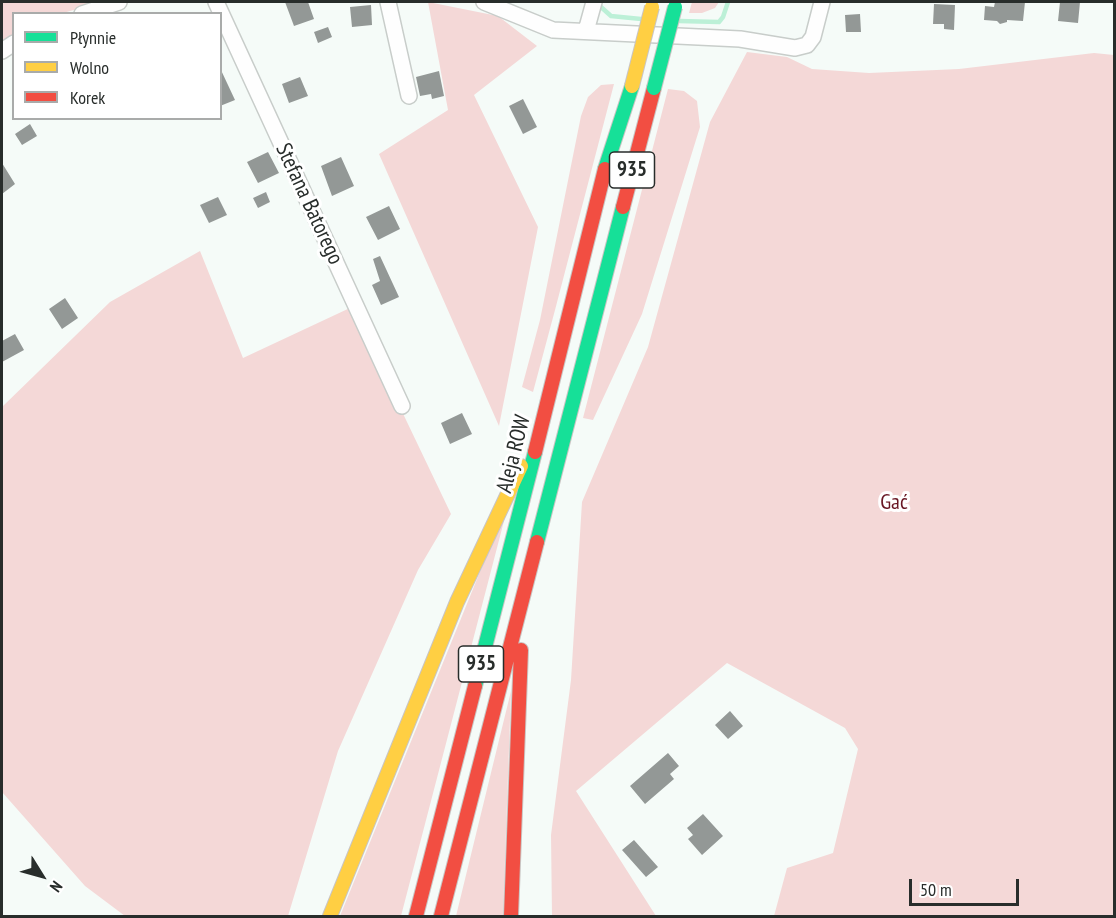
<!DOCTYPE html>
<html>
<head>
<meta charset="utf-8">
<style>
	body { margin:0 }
	#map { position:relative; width:1116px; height:918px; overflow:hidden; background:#f5fbf8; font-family:"PT Sans Narrow",sans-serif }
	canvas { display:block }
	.frame { position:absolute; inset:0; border:3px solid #282d2b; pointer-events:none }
	.legend { position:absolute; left:12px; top:12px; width:210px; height:108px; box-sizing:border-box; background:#fff; border:2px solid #a9abaa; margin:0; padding:8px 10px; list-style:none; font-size:18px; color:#282d2b }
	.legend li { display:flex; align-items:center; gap:12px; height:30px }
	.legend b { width:30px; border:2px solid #a9abaa }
	.north { position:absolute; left:12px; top:846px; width:60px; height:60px; -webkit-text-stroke:4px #fff; paint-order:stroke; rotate:127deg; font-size:16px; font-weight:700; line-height:24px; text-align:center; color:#282d2b }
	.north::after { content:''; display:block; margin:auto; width:21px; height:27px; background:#282d2b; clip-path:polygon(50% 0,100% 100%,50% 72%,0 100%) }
	.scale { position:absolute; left:909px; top:879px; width:110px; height:27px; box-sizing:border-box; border:3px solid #282d2b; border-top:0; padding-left:8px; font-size:18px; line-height:21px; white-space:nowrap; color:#282d2b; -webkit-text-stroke:4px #fff; paint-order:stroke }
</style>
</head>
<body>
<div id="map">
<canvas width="1116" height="918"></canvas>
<div class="frame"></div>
<ul class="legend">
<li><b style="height:8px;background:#16e098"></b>Płynnie</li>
<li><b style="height:8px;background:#ffcf43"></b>Wolno</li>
<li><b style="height:8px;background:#f24e42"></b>Korek</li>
</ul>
<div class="north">N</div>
<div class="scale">50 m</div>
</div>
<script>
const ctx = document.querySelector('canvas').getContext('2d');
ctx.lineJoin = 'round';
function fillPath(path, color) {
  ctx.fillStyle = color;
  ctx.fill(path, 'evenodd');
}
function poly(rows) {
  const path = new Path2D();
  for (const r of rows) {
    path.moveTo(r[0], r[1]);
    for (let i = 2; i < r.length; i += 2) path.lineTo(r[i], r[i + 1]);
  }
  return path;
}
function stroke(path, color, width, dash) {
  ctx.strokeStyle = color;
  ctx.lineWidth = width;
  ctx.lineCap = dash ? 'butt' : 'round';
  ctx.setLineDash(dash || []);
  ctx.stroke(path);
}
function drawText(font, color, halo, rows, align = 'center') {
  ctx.font = font + ' "PT Sans Narrow",sans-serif';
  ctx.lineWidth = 6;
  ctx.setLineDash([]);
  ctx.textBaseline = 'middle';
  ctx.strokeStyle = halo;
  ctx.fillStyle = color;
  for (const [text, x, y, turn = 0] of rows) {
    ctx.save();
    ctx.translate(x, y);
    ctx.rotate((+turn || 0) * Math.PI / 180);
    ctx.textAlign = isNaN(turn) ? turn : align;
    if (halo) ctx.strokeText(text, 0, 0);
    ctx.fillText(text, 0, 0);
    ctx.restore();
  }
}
const green = poly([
	[2,2,102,2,63,13,14,14,13,35,2,44],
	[428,2,498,16,537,46,474,95,538,227,499,426,379,154,448,110],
	[692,2,719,2,715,8,702,13,689,13],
	[747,52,787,57,812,69,869,73,959,69,1094,53,1114,55,1114,916,774,916,787,868,833,853,858,749,845,728,727,663,576,791,656,916,552,916,551,835,571,680,582,502,648,347,710,122],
	[614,84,555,310,533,392,522,387,540,320,581,116,588,97,601,85],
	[668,89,684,91,697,101,700,127,642,314,593,420,583,418],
	[200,251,243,358,352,307,451,514,418,570,338,751,288,916,125,916,85,886,2,792,2,407,110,302],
	[510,498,401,916,340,916],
	[511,691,503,916,456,916]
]);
const stream = poly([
	[601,7,611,16,641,19],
	[679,21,719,22,723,17,728,2]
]);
const building = poly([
	[285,2,308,2,314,19,294,26],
	[995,2,1025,2,1023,21,1007,20,1007,22,1000,24,997,21,984,20,985,6,994,7],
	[1060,2,1080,2,1078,23,1058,21],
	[934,4,955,5,954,30,944,29,944,24,933,24],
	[371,5,372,25,352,27,350,7],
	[860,14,861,32,846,32,845,15],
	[328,27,332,37,318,43,314,32],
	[220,68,235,100,220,106],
	[439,71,444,96,432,99,431,94,420,96,416,77],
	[300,77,308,96,289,103,282,84],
	[523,99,537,127,523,134,509,106],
	[30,124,37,136,22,145,15,134],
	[268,152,279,173,258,183,247,162],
	[341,157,354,186,332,196,321,166],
	[2,163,15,184,2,194],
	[266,192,270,202,258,208,253,198],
	[218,197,227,215,209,223,200,205],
	[389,206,400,229,378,240,366,217],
	[380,256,399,297,381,305,372,285,380,281,373,259],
	[65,298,78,318,62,329,49,309],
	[15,334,24,350,2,362,2,341],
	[462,413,472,434,450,444,441,423],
	[730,711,743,726,728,739,715,725],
	[668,753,679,766,670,774,674,779,645,804,630,786],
	[703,814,723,836,702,855,688,839,693,835,687,828],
	[634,840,658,867,646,877,622,850]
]);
const street = poly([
	[216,2,402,406],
	[388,2,409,96],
	[484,2,553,30,740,39,795,48,807,45,813,37,822,2],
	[82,14,119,2],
	[586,31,594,2],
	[2,51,14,43]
]);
const fast = poly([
	[605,169,632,86],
	[537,542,623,207],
	[475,686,535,452]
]);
const slow = poly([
	[330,916,457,602,521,466]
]);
const jam = poly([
	[623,207,654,88],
	[535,452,605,169],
	[416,916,475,686],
	[441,916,537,542],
	[511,916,521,650]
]);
const fastBridge = poly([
	[654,88,675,7]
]);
const slowBridge = poly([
	[632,86,652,7]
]);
const shields = [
	[632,170,45],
	[481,664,45]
];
const shieldNames = [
	["935",632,170],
	["935",481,664]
];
const streetNames = [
	["Stefana Batorego",309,204,65],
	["Aleja ROW",514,454,-76]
];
const parkNames = [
	["Gać",894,503]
];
fillPath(green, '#f4d8d7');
stroke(stream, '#bcf0d7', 4.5);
fillPath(building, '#939896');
stroke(street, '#c8cdca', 18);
stroke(fast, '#c9c5c3', 16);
stroke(slow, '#c9c5c3', 16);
stroke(jam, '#c9c5c3', 16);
stroke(street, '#fefefe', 15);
stroke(fast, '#16e098', 14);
stroke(slow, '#ffcf43', 14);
stroke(jam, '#f24e42', 14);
stroke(fastBridge, '#c9c5c3', 16, []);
stroke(slowBridge, '#c9c5c3', 16, []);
stroke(fastBridge, '#16e098', 14);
stroke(slowBridge, '#ffcf43', 14);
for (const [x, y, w] of shields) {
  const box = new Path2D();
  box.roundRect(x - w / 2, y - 18, w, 36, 4.5);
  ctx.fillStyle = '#fff';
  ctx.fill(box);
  stroke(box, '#282d2b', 1.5);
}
drawText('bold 21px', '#282d2b', null, shieldNames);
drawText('22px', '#282d2b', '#fff', streetNames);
drawText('22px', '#691724', '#fff', parkNames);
</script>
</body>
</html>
